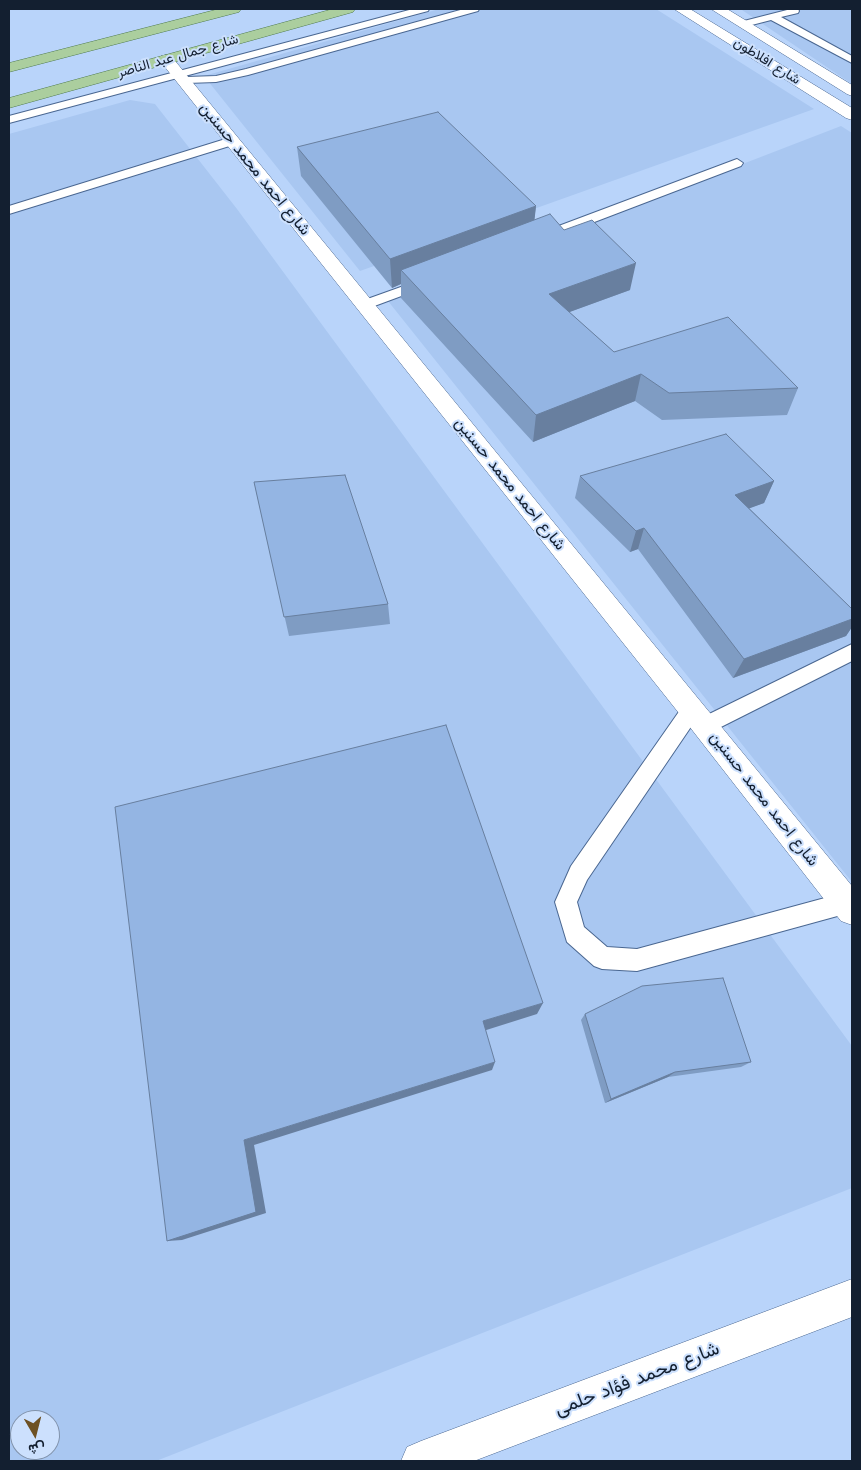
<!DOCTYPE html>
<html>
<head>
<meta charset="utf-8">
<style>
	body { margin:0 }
	#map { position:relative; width:861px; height:1470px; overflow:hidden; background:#b9d4fa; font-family:"Work Sans",Vazirmatn,sans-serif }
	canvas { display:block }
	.frame { position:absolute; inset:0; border:10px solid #131f30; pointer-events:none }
	.north { position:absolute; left:10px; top:1410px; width:50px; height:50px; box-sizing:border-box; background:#cce0fd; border:1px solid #8293ab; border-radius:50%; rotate:172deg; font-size:14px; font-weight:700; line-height:20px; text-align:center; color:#131f30 }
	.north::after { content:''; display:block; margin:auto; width:18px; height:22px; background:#6d5124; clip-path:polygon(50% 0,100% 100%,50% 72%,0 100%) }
</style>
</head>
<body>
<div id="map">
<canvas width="861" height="1470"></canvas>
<div class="frame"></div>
<div class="north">ش</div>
</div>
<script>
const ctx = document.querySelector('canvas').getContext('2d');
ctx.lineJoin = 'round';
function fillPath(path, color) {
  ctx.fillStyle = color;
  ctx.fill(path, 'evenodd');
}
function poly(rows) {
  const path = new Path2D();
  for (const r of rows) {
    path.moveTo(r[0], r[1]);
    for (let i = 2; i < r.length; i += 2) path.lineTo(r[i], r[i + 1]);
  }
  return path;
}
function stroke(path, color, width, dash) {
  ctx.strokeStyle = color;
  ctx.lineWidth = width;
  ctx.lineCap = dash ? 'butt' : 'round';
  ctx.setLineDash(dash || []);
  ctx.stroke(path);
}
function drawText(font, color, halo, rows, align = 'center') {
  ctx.font = font + ' "Work Sans",Vazirmatn,sans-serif';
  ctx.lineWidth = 4;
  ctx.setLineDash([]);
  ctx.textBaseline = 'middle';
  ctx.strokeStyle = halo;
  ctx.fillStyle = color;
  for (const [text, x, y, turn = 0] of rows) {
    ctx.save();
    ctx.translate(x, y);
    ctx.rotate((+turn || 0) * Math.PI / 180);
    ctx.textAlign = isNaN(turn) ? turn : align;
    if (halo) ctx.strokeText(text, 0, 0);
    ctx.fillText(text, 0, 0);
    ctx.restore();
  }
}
const built = poly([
	[439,9,656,9,814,109,360,271,204,76],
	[748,9,852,9,852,84,742,10],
	[130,100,155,104,237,209,852,1046,852,1188,156,1461,9,1461,9,134],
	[20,1420,50,1420,50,1450,20,1450],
	[841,126,852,133,852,882,388,301]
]);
const service = poly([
	[413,9,429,9,428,11,9,123,9,116,413,9],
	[464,9,479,9,478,11,248,75,216,82,187,83,181,80,187,77,216,76,246,69,464,9],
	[791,9,798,9,799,11,798,13,781,17,852,56,852,63,771,20,744,27,739,24,740,22,791,9],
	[232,137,236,138,238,141,236,144,9,214,9,206,232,137],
	[737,159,743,163,741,166,542,242,532,242,530,239,532,236,737,159],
	[426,278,431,279,433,282,431,285,369,308,364,309,359,308,357,305,359,302,426,278],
	[852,644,852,661,713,731,706,734,699,731,696,725,699,719,852,644],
	[692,701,699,703,702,709,699,715,587,880,577,902,584,927,607,947,637,949,847,892,852,894,852,912,637,971,602,969,594,966,567,942,555,902,571,866,685,703,692,701]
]);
const minor = poly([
	[166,55,171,56,852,886,852,925,841,921,682,717,161,62,159,59,161,56,166,55],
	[852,1279,852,1317,474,1461,401,1461,407,1447,421,1441,852,1279]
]);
const tertiary = poly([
	[674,9,690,9,852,108,852,120,846,118,674,9],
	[711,9,727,9,852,85,852,96,847,94,711,9]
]);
const primary = poly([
	[219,9,241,9,239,12,9,72,9,63,219,9],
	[333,9,355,9,353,12,9,108,9,98,333,9]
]);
const wall = poly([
	[297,147,536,206,534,220,564,230,630,290,569,312,614,352,798,388,787,415,662,420,635,401,533,442,401,298,401,284,392,288,301,176],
	[580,476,774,481,764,503,749,508,852,609,852,627,846,636,733,678,638,549,630,552,575,498],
	[254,482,388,604,390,624,289,636],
	[585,1014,751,1062,741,1067,668,1077,605,1103,581,1020]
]);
const shadedWall = poly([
	[536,206,533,234,401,270,401,284,392,288,390,259],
	[636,263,630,290,545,321,549,294],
	[641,374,635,401,533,442,536,415],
	[774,481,764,503,726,517,735,495],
	[644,528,638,549,630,552,636,531],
	[852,619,852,627,846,636,733,678,744,659],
	[543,1003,537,1014,480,1032,483,1021],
	[495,1062,492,1070,254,1145,266,1213,182,1240,167,1241,244,1140],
	[675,1072,668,1077,605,1103,611,1099]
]);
const building = poly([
	[438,112,536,206,390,259,297,147,438,112],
	[550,214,564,230,592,220,636,263,549,294,614,352,728,317,798,388,669,393,641,374,536,415,401,270,550,214],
	[726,434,774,481,735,495,852,609,852,619,744,659,644,528,636,531,580,476,726,434],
	[345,475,388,604,284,617,254,482,345,475],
	[446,725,543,1003,483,1021,495,1062,244,1140,256,1212,167,1241,115,807,446,725],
	[723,978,751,1062,675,1072,611,1099,585,1014,642,986,723,978]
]);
const farStreetnames = [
	["شارع جمال عبد الناصر",178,56,-16],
	["شارع افلاطون",767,61,32]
];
const streetNames = [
	["شارع احمد محمد حسنين",255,169,51],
	["شارع احمد محمد حسنين",510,484,51],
	["شارع احمد محمد حسنين",764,799,52]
];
const nearStreetnames = [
	["شارع محمد فؤاد حلمى",637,1379,-21]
];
fillPath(built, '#a9c7f1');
stroke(service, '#4a6791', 2);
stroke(minor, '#4a6791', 1);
stroke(tertiary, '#4a6791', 1);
stroke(primary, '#517b4d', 1);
fillPath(service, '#fff');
fillPath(minor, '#fff');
fillPath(tertiary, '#fff');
fillPath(primary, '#abce9e');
fillPath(wall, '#7f9cc3');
fillPath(shadedWall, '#687f9f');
fillPath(building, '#94b5e3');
stroke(building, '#687f9f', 1);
drawText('14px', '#131f30', '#cce0fd', farStreetnames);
drawText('16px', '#131f30', '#cce0fd', streetNames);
drawText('19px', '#131f30', '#cce0fd', nearStreetnames);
</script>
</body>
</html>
